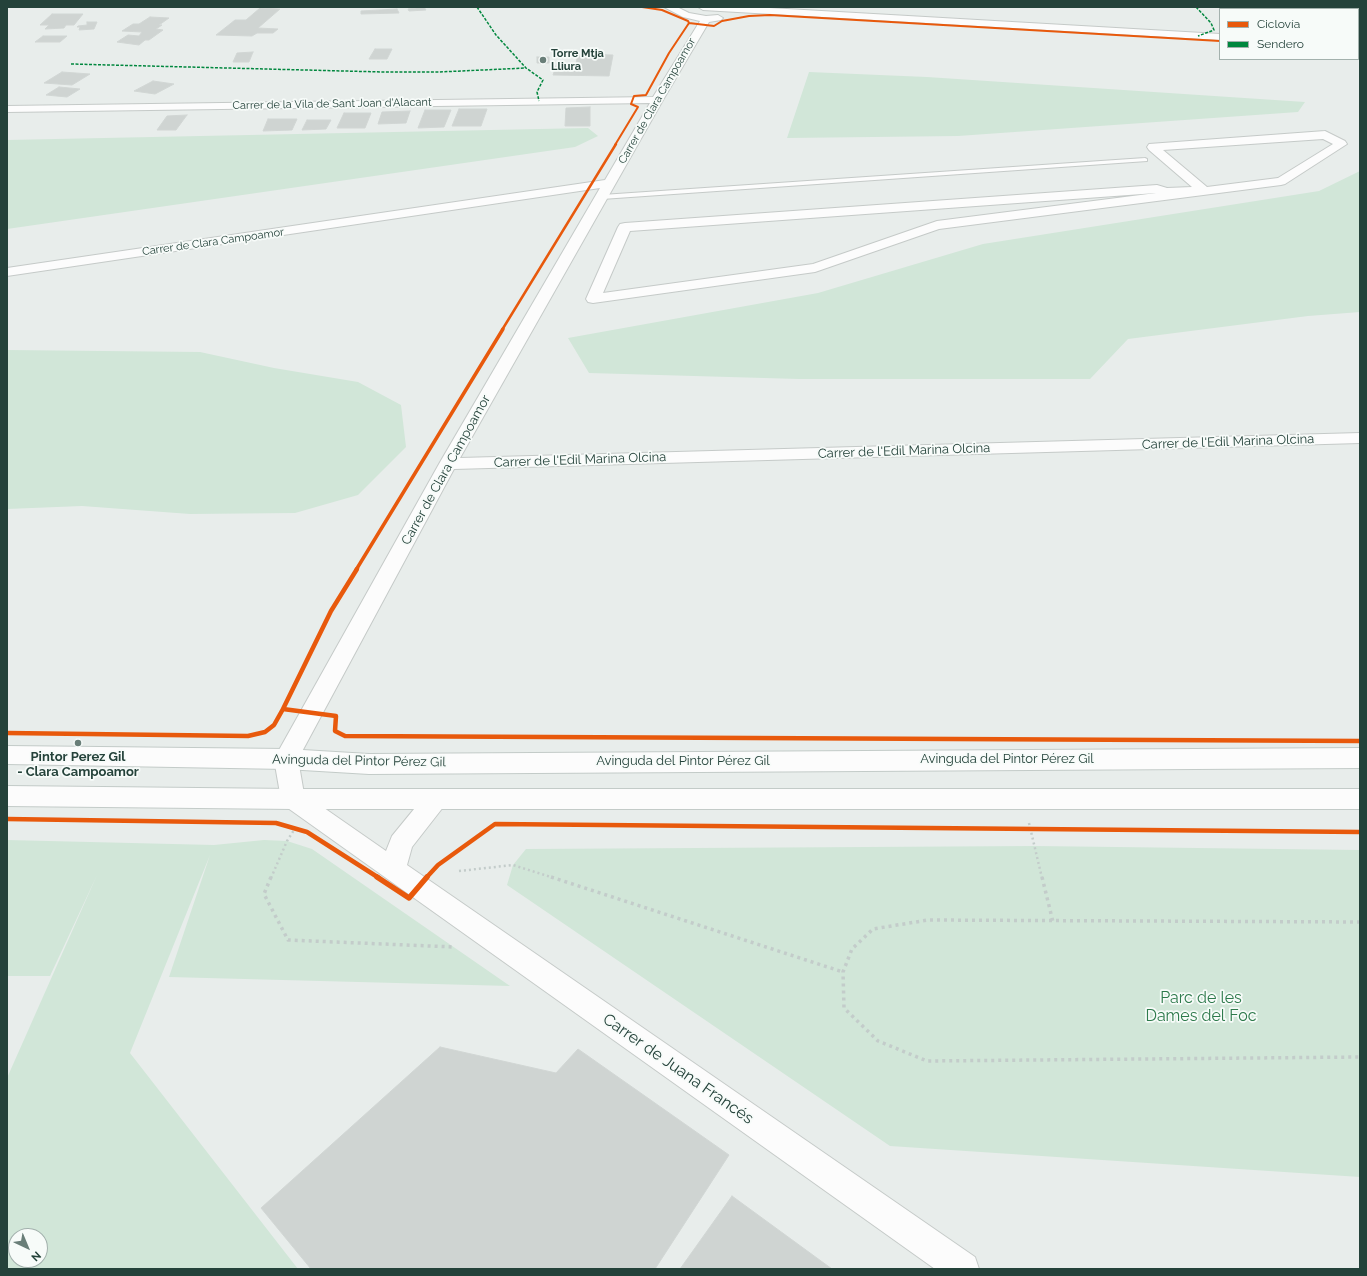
<!DOCTYPE html>
<html>
<head>
<meta charset="utf-8">
<style>
	body { margin:0 }
	#map { position:relative; width:1367px; height:1276px; overflow:hidden; background:#e8edeb; font-family:Raleway,sans-serif }
	canvas { display:block }
	.frame { position:absolute; inset:0; border:8px solid #24423a; pointer-events:none }
	.legend { position:absolute; left:1219px; top:8px; width:140px; height:52px; box-sizing:border-box; background:#f7fbf9; border:1px solid #a3b1ad; margin:0; padding:5px 7px; list-style:none; font-size:12px; color:#24423a }
	.legend li { display:flex; align-items:center; gap:8px; height:20px }
	.legend b { width:20px; border:1px solid #a3b1ad }
	.north { position:absolute; left:8px; top:1228px; width:40px; height:40px; box-sizing:border-box; background:#f7fbf9; border:1px solid #a3b1ad; border-radius:50%; rotate:136deg; font-size:11px; font-weight:700; line-height:16px; text-align:center; color:#24423a }
	.north::after { content:''; display:block; margin:auto; width:14px; height:18px; background:#697e78; clip-path:polygon(50% 0,100% 100%,50% 72%,0 100%) }
</style>
</head>
<body>
<div id="map">
<canvas width="1367" height="1276"></canvas>
<div class="frame"></div>
<ul class="legend">
<li><b style="height:5px;background:#e8590c"></b>Ciclovía</li>
<li><b style="height:5px;background:#00873e"></b>Sendero</li>
</ul>
<div class="north">N</div>
</div>
<script>
const ctx = document.querySelector('canvas').getContext('2d');
ctx.lineJoin = 'round';
function fillPath(path, color) {
  ctx.fillStyle = color;
  ctx.fill(path, 'evenodd');
}
function poly(rows) {
  const path = new Path2D();
  for (const r of rows) {
    path.moveTo(r[0], r[1]);
    for (let i = 2; i < r.length; i += 2) path.lineTo(r[i], r[i + 1]);
  }
  return path;
}
function stroke(path, color, width, dash) {
  ctx.strokeStyle = color;
  ctx.lineWidth = width;
  ctx.lineCap = dash ? 'butt' : 'round';
  ctx.setLineDash(dash || []);
  ctx.stroke(path);
}
function drawText(font, color, halo, rows, align = 'center') {
  ctx.font = font + ' Raleway,sans-serif';
  ctx.lineWidth = 3.5;
  ctx.setLineDash([]);
  ctx.textBaseline = 'middle';
  ctx.strokeStyle = halo;
  ctx.fillStyle = color;
  for (const [text, x, y, turn = 0] of rows) {
    ctx.save();
    ctx.translate(x, y);
    ctx.rotate((+turn || 0) * Math.PI / 180);
    ctx.textAlign = isNaN(turn) ? turn : align;
    if (halo) ctx.strokeText(text, 0, 0);
    ctx.fillText(text, 0, 0);
    ctx.restore();
  }
}
const green = poly([
	[809,72,927,77,1305,102,1298,112,958,136,787,138],
	[588,128,598,136,575,147,7,229,7,140],
	[1360,171,1360,312,1308,316,1128,339,1090,379,799,379,589,373,568,338,818,293,983,244,1319,191],
	[7,350,200,352,274,368,358,382,401,405,406,447,358,495,295,513,190,514,82,506,7,509],
	[7,840,214,845,264,840,287,841,312,849,510,986,169,977,210,855,130,1053,298,1269,7,1269,7,1078,97,875,50,976,7,976],
	[16,1236,40,1236,40,1260,16,1260],
	[1035,846,1360,850,1360,1177,890,1146,507,885,513,865,526,849]
]);
const building = poly([
	[424,7,426,10,409,11,408,9,424,7],
	[260,8,280,9,258,28,278,29,273,33,257,33,252,36,216,35,235,20,246,20,260,8],
	[397,9,399,13,361,14,361,11,397,9],
	[52,14,83,14,74,25,66,25,64,28,45,29,49,25,40,25,52,14],
	[150,17,169,18,159,25,162,25,156,29,163,30,149,40,145,40,139,45,117,42,128,35,139,36,142,32,122,31,133,24,139,24,150,17],
	[87,22,97,22,94,29,79,30,80,27,77,27,78,26,87,25,87,22],
	[43,36,67,36,60,42,35,42,43,36],
	[375,49,392,49,387,59,369,59,375,49],
	[253,52,249,62,233,62,237,53,253,52],
	[578,54,613,55,609,76,553,75,557,63,576,63,578,54],
	[537,57,549,57,549,63,537,63,537,57],
	[62,72,90,74,72,85,44,83,62,72],
	[153,81,174,84,155,94,134,91,153,81],
	[59,87,80,89,67,97,46,95,59,87],
	[590,107,590,126,565,126,566,108,590,107],
	[459,109,487,109,481,126,452,126,459,109],
	[425,110,451,110,444,127,418,128,425,110],
	[410,111,406,123,378,124,382,112,410,111],
	[344,113,371,113,365,128,337,128,344,113],
	[187,115,176,130,157,130,167,116,187,115],
	[268,119,297,119,292,130,263,131,268,119],
	[307,120,331,120,326,129,302,130,307,120],
	[440,1047,556,1073,578,1049,729,1155,655,1269,311,1269,261,1208,440,1047],
	[732,1196,832,1269,680,1269,732,1196]
]);
const pathFar1 = poly([
	[1029,823,1042,878],
	[459,871,513,865,554,878],
	[271,878,287,841,294,830]
]);
const path = poly([
	[271,877,264,894,288,940,454,947],
	[551,877,843,972],
	[1042,877,1053,922],
	[1360,922,928,920,873,929,852,949,843,972,844,1008,878,1041,927,1061,1360,1057]
]);
const lane = poly([
	[1145,158,1147,159,1147,161,602,199,599,197,602,195,1145,158]
]);
const street = poly([
	[664,7,677,7,689,13,706,16,718,15,723,18,721,20,709,22,663,100,460,458,1360,433,1360,443,454,469,298,759,304,794,386,851,392,836,428,792,436,789,444,792,448,799,444,806,412,847,407,865,975,1257,979,1269,935,1269,285,806,281,799,274,759,439,464,600,188,7,276,7,268,605,180,650,103,7,112,7,106,653,97,700,21,683,17,664,7],
	[698,7,752,7,1220,34,1220,40,703,10,698,7],
	[1358,41,1360,41,1360,47,1358,47,1358,41],
	[1325,131,1345,141,1347,144,1285,184,1281,185,939,229,815,272,593,303,588,302,586,299,618,227,620,224,625,223,1157,185,1167,188,1192,187,1149,150,1147,147,1149,144,1325,131],
	[1323,139,1333,144,1278,178,1207,187,1163,150,1323,139],
	[1156,193,937,221,813,264,603,293,630,231,1156,193]
]);
const secondary = poly([
	[7,746,286,749,369,754,1360,748,1360,768,369,774,286,769,7,764,7,746],
	[7,786,293,789,1360,789,1360,809,293,809,7,806,7,786]
]);
const quiet = poly([
	[477,7,496,35,526,68,543,80,537,92,539,101],
	[1196,7,1211,23,1214,30,1198,36],
	[1339,7,1346,9],
	[1358,12,1360,13],
	[71,64,383,72,439,72,526,68]
]);
const cyclewayFar4 = poly([
	[642,7,662,10,688,21,689,23,714,26,722,21,749,16,770,15,1220,41],
	[615,145,638,107,631,104,634,96,646,95,669,53,689,23]
]);
const cyclewayFar3 = poly([
	[502,330,616,144]
]);
const cyclewayFar2 = poly([
	[356,570,503,329]
]);
const cyclewayFar1 = poly([
	[283,709,331,611,357,569],
	[7,733,248,736,265,732,274,725,283,709,336,716,335,731,345,736,1360,741],
	[7,819,276,823,307,832,379,878],
	[426,878,438,865,495,824,1360,832]
]);
const cycleway = poly([
	[377,877,409,898,427,877]
]);
const markers = [
	[543,60,4,"#697e78"],
	[78,743,4,"#697e78"]
];
const farPoinames = [
	["Torre Mtja",551,54],
	["Lliura",551,67]
];
const farStreetnames = [
	["Carrer de Clara Campoamor",657,101,-60],
	["Carrer de la Vila de Sant Joan d'Alacant",332,104,-1],
	["Carrer de Clara Campoamor",213,242,-8]
];
const streetNames = [
	["Carrer de l'Edil Marina Olcina",1228,442,-2],
	["Carrer de l'Edil Marina Olcina",904,451,-2],
	["Carrer de l'Edil Marina Olcina",580,460,-2],
	["Carrer de Clara Campoamor",446,470,-61],
	["Avinguda del Pintor Pérez Gil",1007,759],
	["Avinguda del Pintor Pérez Gil",359,761,1],
	["Avinguda del Pintor Pérez Gil",683,761]
];
const poiNames = [
	["Pintor Perez Gil",78,757],
	["- Clara Campoamor",78,772]
];
const nearParknames = [
	["Parc de les",1201,998],
	["Dames del Foc",1201,1016]
];
const nearStreetnames = [
	["Carrer de Juana Francés",678,1069,35]
];
fillPath(green, '#d1e6d8');
fillPath(building, '#cfd4d2');
stroke(building, '#d1d6d4', 1);
stroke(lane, '#c5cac8', 2);
stroke(street, '#c5cac8', 2);
stroke(secondary, '#c3cbc8', 2);
stroke(pathFar1, '#c3ccca', 2.5, [2, 3]);
stroke(path, '#c3ccca', 3.5, [3, 4]);
fillPath(lane, '#fcfcfc');
fillPath(street, '#fcfcfc');
fillPath(secondary, '#fcfcfc');
stroke(quiet, '#00873e', 1.5, [3, 1.5]);
stroke(cyclewayFar4, '#e8590c', 2);
stroke(cyclewayFar3, '#e8590c', 2.5);
stroke(cyclewayFar2, '#e8590c', 3.5);
stroke(cyclewayFar1, '#e8590c', 4.5);
stroke(cycleway, '#e8590c', 5.5);
for (const [x, y, r, color] of markers) {
  const dot = new Path2D();
  dot.arc(x, y, r, 0, 2 * Math.PI);
  ctx.fillStyle = color;
  ctx.fill(dot);
  stroke(dot, '#f7fbf9', 1.5);
}
drawText('bold 11px', '#24423a', '#f7fbf9', farPoinames, 'left');
drawText('11px', '#24423a', '#f7fbf9', farStreetnames);
drawText('13px', '#24423a', '#f7fbf9', streetNames);
drawText('bold 13px', '#24423a', '#f7fbf9', poiNames);
drawText('16px', '#2d7a4b', '#f7fbf9', nearParknames);
drawText('16px', '#24423a', '#f7fbf9', nearStreetnames);
</script>
</body>
</html>
